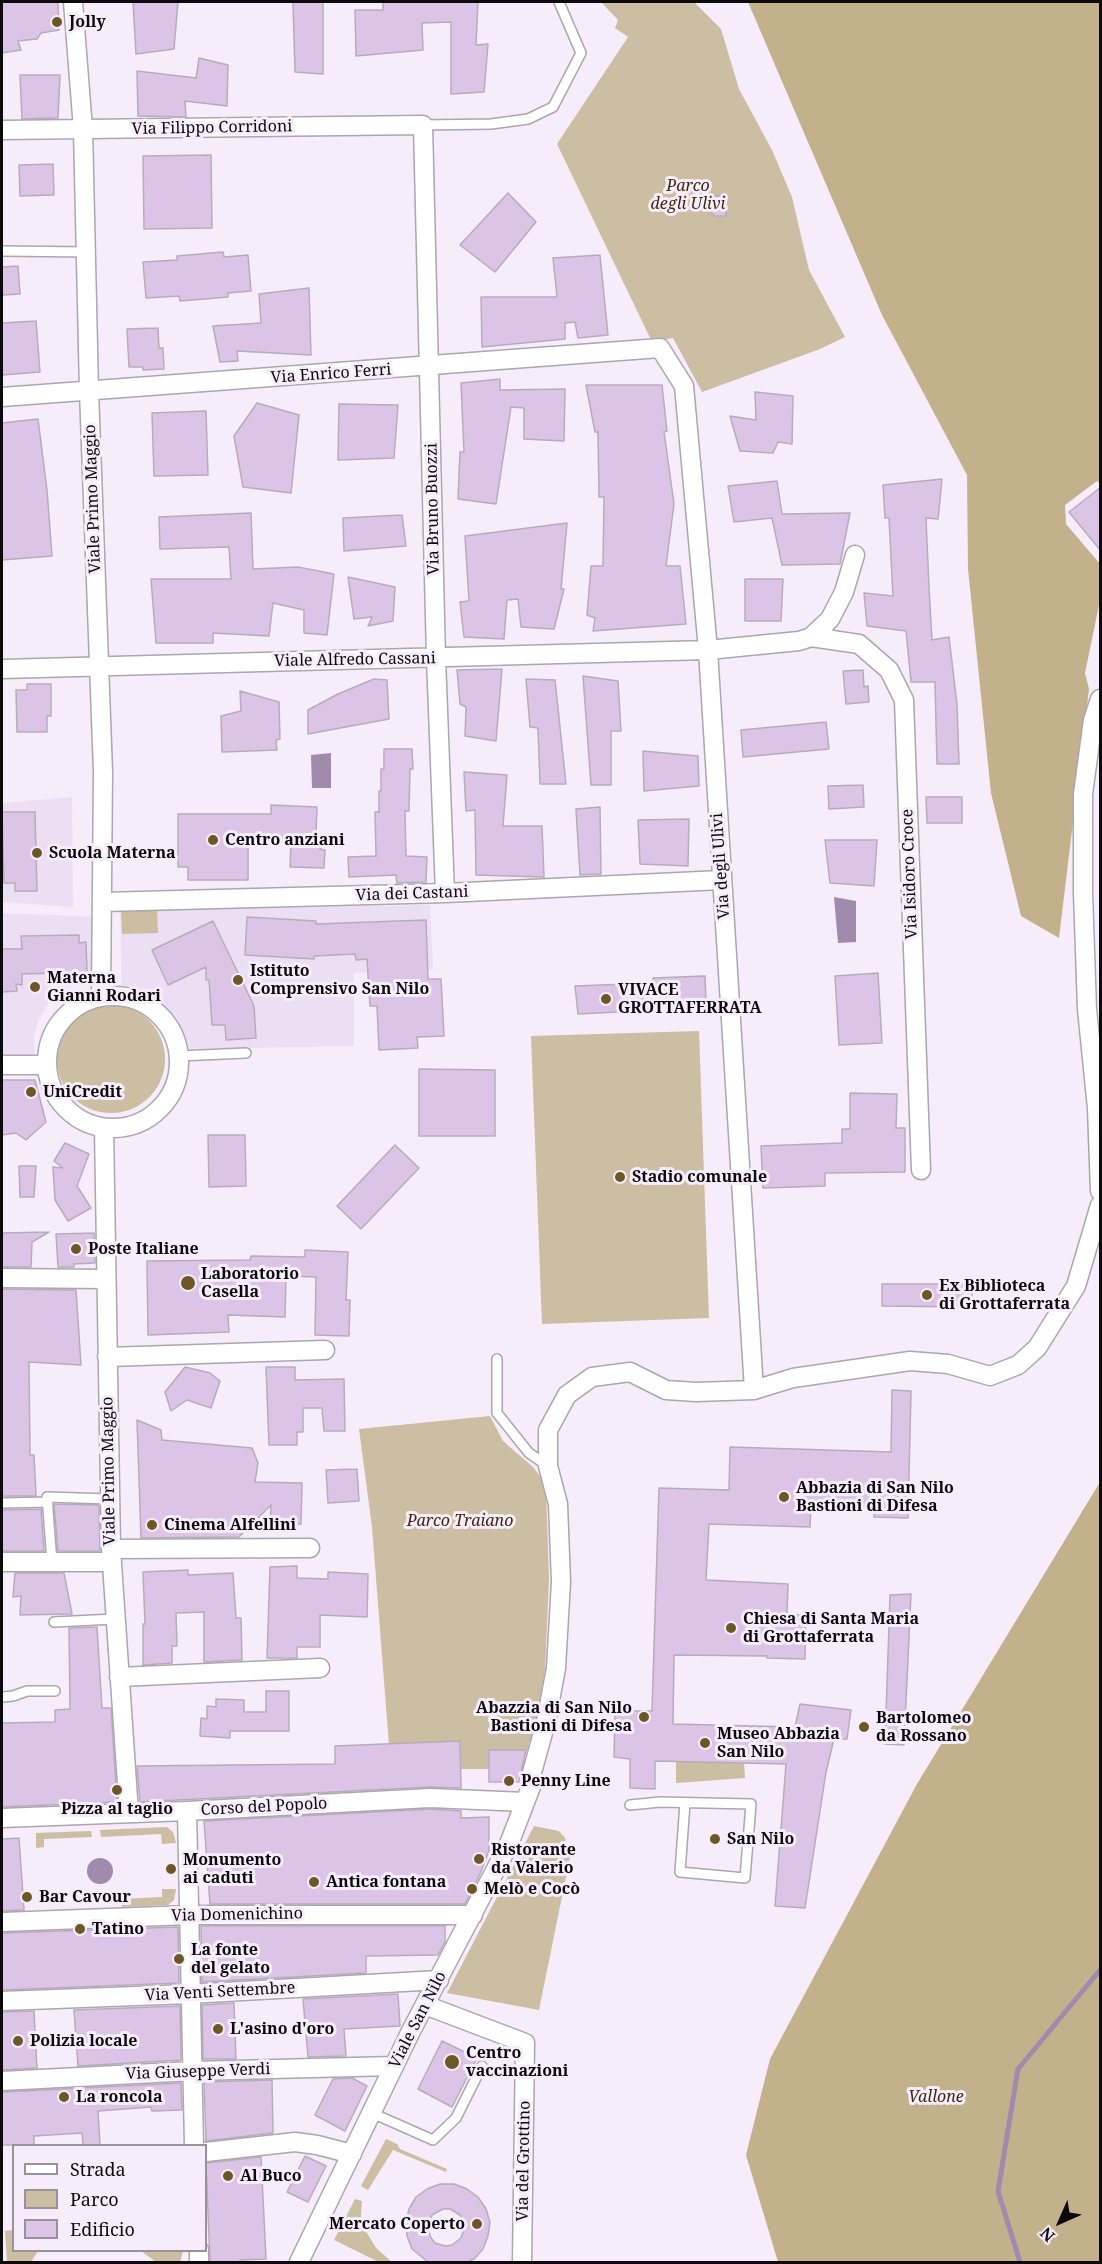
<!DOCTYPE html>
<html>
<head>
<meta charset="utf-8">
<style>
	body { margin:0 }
	#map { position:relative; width:1102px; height:2264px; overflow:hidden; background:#f6ecfa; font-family:"Noto Serif",serif }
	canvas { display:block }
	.frame { position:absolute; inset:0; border:3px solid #0d0a0e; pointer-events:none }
	.legend { position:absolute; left:12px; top:2144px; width:195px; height:108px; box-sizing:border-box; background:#f6ecfa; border:2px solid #99929c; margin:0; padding:8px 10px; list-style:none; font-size:18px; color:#0d0a0e }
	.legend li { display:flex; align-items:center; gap:12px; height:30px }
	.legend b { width:30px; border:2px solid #99929c }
	.north { position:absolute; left:1030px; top:2192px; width:60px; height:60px; -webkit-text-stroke:4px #f6ecfa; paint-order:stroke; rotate:225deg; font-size:16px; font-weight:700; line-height:24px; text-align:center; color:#0d0a0e }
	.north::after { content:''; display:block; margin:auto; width:21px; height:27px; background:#0d0a0e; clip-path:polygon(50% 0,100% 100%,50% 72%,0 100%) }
</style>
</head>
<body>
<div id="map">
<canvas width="1102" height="2264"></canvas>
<div class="frame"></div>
<ul class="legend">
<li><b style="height:8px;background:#fff"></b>Strada</li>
<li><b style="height:16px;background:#ccbea2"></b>Parco</li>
<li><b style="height:16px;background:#dbc4e6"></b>Edificio</li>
</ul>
<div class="north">N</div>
</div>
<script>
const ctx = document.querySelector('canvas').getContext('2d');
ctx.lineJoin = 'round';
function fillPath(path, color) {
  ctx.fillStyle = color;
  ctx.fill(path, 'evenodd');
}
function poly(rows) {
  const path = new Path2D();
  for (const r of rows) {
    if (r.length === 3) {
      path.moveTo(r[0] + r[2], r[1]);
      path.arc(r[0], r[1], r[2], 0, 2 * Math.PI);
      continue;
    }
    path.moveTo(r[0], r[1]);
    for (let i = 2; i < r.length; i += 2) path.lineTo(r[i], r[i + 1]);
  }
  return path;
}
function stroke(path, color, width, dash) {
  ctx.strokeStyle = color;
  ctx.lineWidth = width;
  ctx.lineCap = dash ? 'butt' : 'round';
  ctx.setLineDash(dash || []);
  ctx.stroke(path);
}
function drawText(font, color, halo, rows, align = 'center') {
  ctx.font = font + ' "Noto Serif",serif';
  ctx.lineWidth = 6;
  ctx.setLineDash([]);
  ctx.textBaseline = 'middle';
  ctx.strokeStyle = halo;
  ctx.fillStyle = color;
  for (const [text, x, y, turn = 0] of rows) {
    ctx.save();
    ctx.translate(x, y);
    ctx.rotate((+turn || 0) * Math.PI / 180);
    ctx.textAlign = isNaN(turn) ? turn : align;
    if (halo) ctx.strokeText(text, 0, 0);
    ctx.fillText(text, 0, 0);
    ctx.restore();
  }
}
const built = poly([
	[72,797,73,907,2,902,2,803],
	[430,905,433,970,354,973,354,1046,190,1049,165,1012,145,996,122,987,120,910],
	[2,913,98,917,96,980,77,983,60,992,47,1005,38,1021,34,1039,35,1058,2,1058]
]);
const green = poly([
	[601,2,694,2,721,29,739,89,772,150,792,197,809,270,845,337,820,349,702,392,673,338,652,342,557,144,628,37,615,28,618,20],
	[157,909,158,933,122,934,121,910],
	[111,1059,54],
	[699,1031,709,1318,542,1324,531,1036],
	[490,1416,503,1441,533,1467,543,1480,546,1489,549,1579,545,1670,533,1742,529,1742,528,1750,489,1750,489,1769,460,1769,460,1741,389,1745,372,1527,359,1429],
	[676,1761,744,1763,745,1778,676,1783],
	[534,1826,559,1831,565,1838,570,1857,539,2010,447,1993],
	[167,1827,173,1832,176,1843,162,1844,161,1834,101,1837,100,1830],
	[91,1831,92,1837,44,1839,44,1847,36,1848,36,1833],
	[162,1889,176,1889,174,1900,168,1905,122,1907,122,1899,162,1897],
	[386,2139,397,2144,400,2149,447,2169,446,2172,393,2150,368,2190,361,2186],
	[355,2199,362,2201,361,2215,364,2228,376,2248,392,2262,379,2262,334,2240],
	[13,2230,14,2250,38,2251,31,2262,7,2262,5,2231],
	[141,2251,183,2251,180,2262,156,2262]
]);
const forest = poly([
	[748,2,1100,2,1100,484,1097,481,1065,505,1066,524,1100,564,1100,600,1085,673,1089,689,1059,938,1021,916,991,793,968,569,967,475,882,315],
	[1100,1482,1100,2262,778,2262,746,2155,770,2059,917,1784]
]);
const water = poly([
	[331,753,331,788,312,788,311,755],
	[834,897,856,901,856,942,838,943],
	[100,1871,13]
]);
const stream = poly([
	[1020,2262,998,2191,1018,2069,1100,1970]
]);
const building = poly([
	[2,2,58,2,59,30,41,33,37,39,18,41,21,50,2,53,2,2],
	[133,2,178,2,174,49,136,54,133,2],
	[293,2,323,2,323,74,295,72,293,2],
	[383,2,478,2,476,45,488,44,484,92,451,94,451,22,422,23,423,50,356,56,355,10,383,10,383,2],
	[199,58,228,65,227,106,185,101,186,117,138,116,137,71,196,78,199,58],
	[20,75,60,75,58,118,22,119,20,75],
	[211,155,212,228,144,229,143,156,211,155],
	[53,164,54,195,20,196,19,165,53,164],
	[508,193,536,222,495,272,460,245,508,193],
	[714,196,726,196,726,216,715,216,710,212,710,200,714,196],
	[223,252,224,257,248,255,251,291,228,293,228,297,180,301,179,296,146,298,143,262,177,260,177,256,223,252],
	[600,255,608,335,578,338,575,322,565,323,565,339,482,347,481,297,557,297,553,258,600,255],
	[18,266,20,294,2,295,2,267,18,266],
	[309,288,311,355,237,351,238,361,220,362,213,326,261,323,259,294,309,288],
	[36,321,40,372,2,375,2,323,36,321],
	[158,328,159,348,163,348,164,369,143,370,143,367,129,367,127,329,158,328],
	[500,379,500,390,565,389,564,441,524,439,524,408,511,407,496,504,458,499,460,452,464,452,461,383,500,379],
	[586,385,662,385,667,431,664,432,674,504,666,566,680,566,686,624,593,631,595,618,587,615,591,566,603,566,604,497,599,497,598,432,595,432,586,385],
	[755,392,793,396,792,444,778,442,773,453,740,451,730,416,756,420,755,392],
	[257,403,299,415,291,493,243,487,234,436,257,403],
	[339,404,398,405,394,458,338,460,339,404],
	[206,411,208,475,154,476,152,413,206,411],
	[38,419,47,490,52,556,2,560,2,423,38,419],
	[942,479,938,519,926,518,929,588,932,640,949,637,957,704,959,764,937,764,935,682,911,682,906,631,867,626,864,593,893,596,889,518,885,518,883,485,942,479],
	[777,481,782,514,850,513,840,564,782,565,772,518,734,522,728,486,777,481],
	[1101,487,1101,551,1069,512,1101,487],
	[251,513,253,569,298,567,334,574,327,635,304,633,304,610,273,603,269,636,213,633,213,643,156,643,151,579,231,579,229,547,160,549,159,517,251,513],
	[402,515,406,546,344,551,343,518,402,515],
	[567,523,561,589,564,589,554,629,521,627,518,599,507,600,504,639,464,637,460,602,469,601,465,536,567,523],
	[348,577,395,587,393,621,368,626,372,617,354,619,348,577],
	[745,579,783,579,781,621,745,621,745,579],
	[502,669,496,741,465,736,466,707,460,704,457,670,502,669],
	[863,670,864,687,868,686,869,702,846,704,843,671,863,670],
	[583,676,618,681,621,731,611,731,611,785,591,785,583,676],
	[374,679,387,680,389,719,308,734,308,710,338,694,374,679],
	[526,679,555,680,566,784,540,784,538,728,530,727,526,679],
	[27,684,51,684,51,716,47,716,47,732,17,732,16,690,27,690,27,684],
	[240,691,279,702,280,739,276,740,277,750,222,752,221,716,241,711,240,691],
	[826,722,829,749,743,757,741,730,826,722],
	[384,749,412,749,413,769,410,769,409,811,405,811,406,856,427,857,426,882,397,883,396,875,349,877,348,857,376,856,375,812,379,812,379,791,381,791,381,769,384,769,384,749],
	[643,751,698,756,699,786,644,791,643,751],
	[464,772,507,775,503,826,542,826,544,877,476,875,475,810,466,811,464,772],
	[863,785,864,807,829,809,828,786,863,785],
	[926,797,962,797,962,823,927,823,926,797],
	[271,805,317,807,316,834,321,834,320,849,325,850,324,868,290,867,291,839,248,837,248,880,188,880,188,867,178,867,178,814,271,814,271,805],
	[600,807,601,874,580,875,576,809,600,807],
	[2,812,35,812,37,891,15,891,15,883,4,883,2,812],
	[689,819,688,866,640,864,638,820,689,819],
	[825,840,877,840,874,886,830,883,825,840],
	[247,917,316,921,316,924,426,920,428,979,441,979,444,1036,417,1037,418,1048,379,1050,377,1006,370,1006,367,959,356,960,355,954,314,956,314,959,245,955,247,917],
	[213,921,254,1006,256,1038,226,1040,225,1025,212,1025,209,980,206,980,206,967,168,985,152,950,213,921],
	[79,935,79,943,86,942,87,972,22,974,22,985,16,984,17,991,2,992,2,949,22,949,21,936,79,935],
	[878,973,882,1043,839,1045,835,976,878,973],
	[705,976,706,1003,637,1005,637,1011,578,1014,575,986,653,983,653,978,705,976],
	[419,1069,495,1070,495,1136,419,1136,419,1069],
	[2,1080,35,1080,46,1122,26,1140,16,1133,2,1135,2,1080],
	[850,1093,897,1094,896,1128,905,1128,905,1172,825,1173,825,1186,763,1188,761,1146,842,1143,842,1129,850,1129,850,1093],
	[208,1135,245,1135,246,1186,209,1187,208,1135],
	[65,1143,89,1154,77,1186,91,1208,68,1221,55,1200,53,1167,63,1168,54,1161,65,1143],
	[395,1145,419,1168,361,1229,337,1206,395,1145],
	[19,1166,36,1166,34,1197,20,1197,19,1166],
	[49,1232,32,1242,31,1267,2,1267,2,1233,49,1232],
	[94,1233,95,1263,74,1264,74,1267,58,1267,56,1234,94,1233],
	[305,1250,348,1252,346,1300,350,1300,349,1336,315,1335,316,1277,286,1276,285,1317,228,1315,229,1332,148,1335,147,1261,250,1260,251,1256,305,1257,305,1250],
	[882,1284,972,1284,972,1307,882,1306,882,1284],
	[2,1289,76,1290,81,1365,29,1362,30,1455,34,1455,36,1496,2,1496,2,1289],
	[185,1367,210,1373,220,1381,211,1408,187,1400,171,1411,165,1392,185,1367],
	[266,1367,295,1367,295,1380,344,1379,345,1431,324,1431,322,1408,303,1408,303,1432,297,1432,297,1445,269,1445,266,1367],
	[892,1390,911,1391,908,1518,874,1517,874,1506,811,1504,810,1527,709,1524,706,1580,788,1584,787,1615,806,1615,805,1659,767,1658,767,1656,674,1655,673,1724,795,1727,800,1704,851,1710,847,1739,834,1739,826,1772,805,1908,775,1906,786,1764,655,1761,655,1789,630,1788,630,1759,614,1757,615,1711,652,1711,659,1488,729,1490,730,1447,891,1452,892,1390],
	[137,1420,161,1430,162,1440,252,1448,258,1463,255,1482,302,1483,301,1524,288,1524,288,1527,270,1526,271,1505,239,1537,141,1538,137,1420],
	[357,1469,359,1501,328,1503,326,1470,357,1469],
	[54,1504,99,1505,100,1551,58,1551,54,1504],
	[41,1509,44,1551,2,1551,2,1510,41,1509],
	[297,1566,297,1578,328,1579,328,1572,368,1574,367,1617,320,1615,320,1647,297,1647,297,1658,267,1658,270,1567,297,1566],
	[188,1570,188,1575,233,1573,236,1618,241,1618,242,1660,204,1662,204,1612,176,1613,177,1646,172,1646,172,1663,143,1665,143,1624,145,1624,143,1572,188,1570],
	[15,1573,64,1573,72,1614,20,1615,21,1596,13,1597,15,1573],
	[911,1594,904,1745,885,1744,890,1595,911,1594],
	[97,1627,102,1708,111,1708,117,1802,2,1807,2,1723,55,1722,55,1710,70,1709,69,1628,97,1627],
	[266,1691,289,1691,289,1731,230,1731,230,1738,200,1736,201,1718,207,1719,207,1706,216,1707,216,1699,244,1700,244,1712,266,1712,266,1691],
	[460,1741,461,1788,429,1787,140,1802,137,1766,335,1764,335,1746,460,1741],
	[489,1750,526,1750,519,1782,489,1782,489,1750],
	[430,1809,461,1811,461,1818,489,1817,489,1851,480,1874,465,1904,210,1904,204,1821,430,1809],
	[19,1838,24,1910,2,1911,2,1839,19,1838],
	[201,1926,445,1926,445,1942,438,1955,366,1956,366,1973,202,1982,201,1926],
	[178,1927,179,1983,2,1990,2,1933,178,1927],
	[398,1994,400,2026,344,2029,346,2056,308,2057,303,1999,398,1994],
	[234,2003,236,2059,203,2059,202,2005,234,2003],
	[180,2006,181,2060,78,2066,74,2010,180,2006],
	[34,2011,37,2068,2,2070,2,2012,34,2011],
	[442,2041,477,2058,452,2107,418,2089,442,2041],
	[352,2078,367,2086,345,2131,315,2115,333,2079,352,2078],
	[272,2080,273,2133,206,2141,204,2082,272,2080],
	[181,2083,182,2110,152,2111,151,2107,98,2111,100,2145,83,2145,82,2133,34,2136,34,2145,2,2145,2,2092,181,2083],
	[305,2156,326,2166,308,2202,287,2192,305,2156],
	[261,2157,266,2259,240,2260,240,2262,210,2262,206,2163,261,2157],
	[440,2184,454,2184,467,2189,478,2197,486,2209,490,2222,488,2236,483,2249,474,2259,467,2262,428,2262,412,2249,407,2236,406,2222,409,2209,416,2197,427,2189,440,2184],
	[443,2209,450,2209,460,2215,465,2226,461,2238,452,2245,446,2246,435,2243,431,2238,427,2226,432,2215,443,2209]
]);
const service = poly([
	[423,125,491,124,528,119,553,107,581,53,559,2],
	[2,251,87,252],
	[179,1056,246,1053],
	[497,1359,497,1413,529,1453,548,1466],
	[2,1503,48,1502],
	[52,1562,47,1497,110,1499],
	[54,1622,114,1619],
	[2,1697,13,1696,27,1691,55,1691],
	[630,1805,660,1802,751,1804,745,1878,680,1872,685,1803],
	[372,2113,433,2140,456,2118,482,2066]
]);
const minor = poly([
	[73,2,83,129,89,391,103,772,101,996],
	[2,130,423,125,436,658,445,893],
	[2,397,660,348,684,386,708,650,754,1390],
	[811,637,859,644,889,670,904,700,921,1170],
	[811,637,830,619,844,592,855,555],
	[2,669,708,650,799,641,824,633],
	[1100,699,1093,720,1083,794,1083,893,1087,1009,1097,1108,1100,1191],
	[103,902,445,893,722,880],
	[113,1062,66],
	[2,1065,46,1065],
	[104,1128,111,1549,129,1813],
	[2,1278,106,1279],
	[107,1357,325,1350],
	[111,1549,310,1548],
	[2,1562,112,1562],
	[119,1677,320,1668],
	[187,1811,194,2146],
	[2,1818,187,1811,430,1798,525,1802],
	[2,1922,189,1915,473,1915],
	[2,2001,189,1994,439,1980],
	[425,2005,525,2043,522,2262],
	[2,2081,193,2071,394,2066],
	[206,2152,295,2142,317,2145,352,2154],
	[199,2250,199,2262],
	[299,2262,411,2031,509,1844,532,1784,531,1776,546,1722,556,1668,561,1582,558,1504,548,1466,548,1430,567,1395,592,1377,630,1372,666,1390,696,1392,754,1390,793,1378,910,1361,948,1364,990,1376,1018,1365,1037,1348,1076,1286,1100,1205]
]);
const markers = [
	[57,22,6,"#6e5727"],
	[213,840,6,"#6e5727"],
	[37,853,6,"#6e5727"],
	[238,980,6,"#6e5727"],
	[35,987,6,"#6e5727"],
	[606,999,6,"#6e5727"],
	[31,1092,6,"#6e5727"],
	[620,1177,6,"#6e5727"],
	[76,1249,6,"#6e5727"],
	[188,1283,8,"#6e5727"],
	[927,1295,6,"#6e5727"],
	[784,1497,6,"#6e5727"],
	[152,1525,6,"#6e5727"],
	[731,1628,6,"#6e5727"],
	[644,1717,6,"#6e5727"],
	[864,1727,6,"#6e5727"],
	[705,1743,6,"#6e5727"],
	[509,1781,6,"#6e5727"],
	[117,1790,6,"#6e5727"],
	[715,1839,6,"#6e5727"],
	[479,1859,6,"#6e5727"],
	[171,1869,6,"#6e5727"],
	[314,1882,6,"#6e5727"],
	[472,1889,6,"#6e5727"],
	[27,1897,6,"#6e5727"],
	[80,1929,6,"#6e5727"],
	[179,1959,6,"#6e5727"],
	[218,2029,6,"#6e5727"],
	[18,2041,6,"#6e5727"],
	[452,2062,8,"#6e5727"],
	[64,2097,6,"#6e5727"],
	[228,2176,6,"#6e5727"],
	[477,2224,6,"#6e5727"]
];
const poiNames = [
	["Jolly",69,22],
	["Centro anziani",225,840],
	["Scuola Materna",49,853],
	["Istituto",250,971],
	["Comprensivo San Nilo",250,989],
	["Materna",47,978],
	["Gianni Rodari",47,996],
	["VIVACE",618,990],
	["GROTTAFERRATA",618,1008],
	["UniCredit",43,1092],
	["Stadio comunale",632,1177],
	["Poste Italiane",88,1249],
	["Laboratorio",201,1274],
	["Casella",201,1292],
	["Ex Biblioteca",939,1286],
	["di Grottaferrata",939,1304],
	["Abbazia di San Nilo",796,1488],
	["Bastioni di Difesa",796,1506],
	["Cinema Alfellini",164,1525],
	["Chiesa di Santa Maria",743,1619],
	["di Grottaferrata",743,1637],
	["Abazzia di San Nilo",632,1708,"right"],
	["Bastioni di Difesa",632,1726,"right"],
	["Bartolomeo",876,1718],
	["da Rossano",876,1736],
	["Museo Abbazia",717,1734],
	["San Nilo",717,1752],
	["Penny Line",521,1781],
	["Pizza al taglio",117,1809,"center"],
	["San Nilo",727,1839],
	["Ristorante",491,1850],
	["da Valerio",491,1868],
	["Monumento",183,1860],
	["ai caduti",183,1878],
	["Antica fontana",326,1882],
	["Melò e Cocò",484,1889],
	["Bar Cavour",39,1897],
	["Tatino",92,1929],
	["La fonte",191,1950],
	["del gelato",191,1968],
	["L'asino d'oro",230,2029],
	["Polizia locale",30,2041],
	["Centro",466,2053],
	["vaccinazioni",466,2071],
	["La roncola",76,2097],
	["Al Buco",240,2176],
	["Mercato Coperto",465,2224,"right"]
];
const streetNames = [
	["Via Filippo Corridoni",212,128,-1],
	["Via Enrico Ferri",331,374,-4],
	["Viale Primo Maggio",93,499,-92],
	["Via Bruno Buozzi",433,509,-91],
	["Viale Alfredo Cassani",355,660,-1],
	["Via degli Ulivi",721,866,-94],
	["Via Isidoro Croce",910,874,-92],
	["Via dei Castani",412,894,-2],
	["Viale Primo Maggio",109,1471,-91],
	["Corso del Popolo",264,1807,-3],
	["Via Domenichino",237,1915,-1],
	["Via Venti Settembre",220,1992,-3],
	["Viale San Nilo",418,2020,-63],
	["Via Giuseppe Verdi",198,2072,-2],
	["Via del Grottino",524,2161,-89]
];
const parkNames = [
	["Parco",688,186],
	["degli Ulivi",688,204],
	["Parco Traiano",460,1521],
	["Vallone",936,2097]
];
fillPath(built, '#ecdff3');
fillPath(green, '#ccbea2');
fillPath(forest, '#c3b18c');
fillPath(water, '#a18bac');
stroke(stream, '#a18bac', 5);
fillPath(building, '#dbc4e6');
stroke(building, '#b6adba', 1.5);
stroke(service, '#ada5b1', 12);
stroke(minor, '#ada5b1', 21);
stroke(service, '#fff', 9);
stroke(minor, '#fff', 18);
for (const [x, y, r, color] of markers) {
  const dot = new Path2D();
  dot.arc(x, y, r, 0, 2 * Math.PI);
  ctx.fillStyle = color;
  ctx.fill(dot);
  stroke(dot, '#f6ecfa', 2);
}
drawText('bold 16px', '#0d0a0e', '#f6ecfa', poiNames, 'left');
drawText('16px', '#0d0a0e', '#f6ecfa', streetNames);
drawText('italic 16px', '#392b0c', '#f6ecfa', parkNames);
</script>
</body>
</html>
